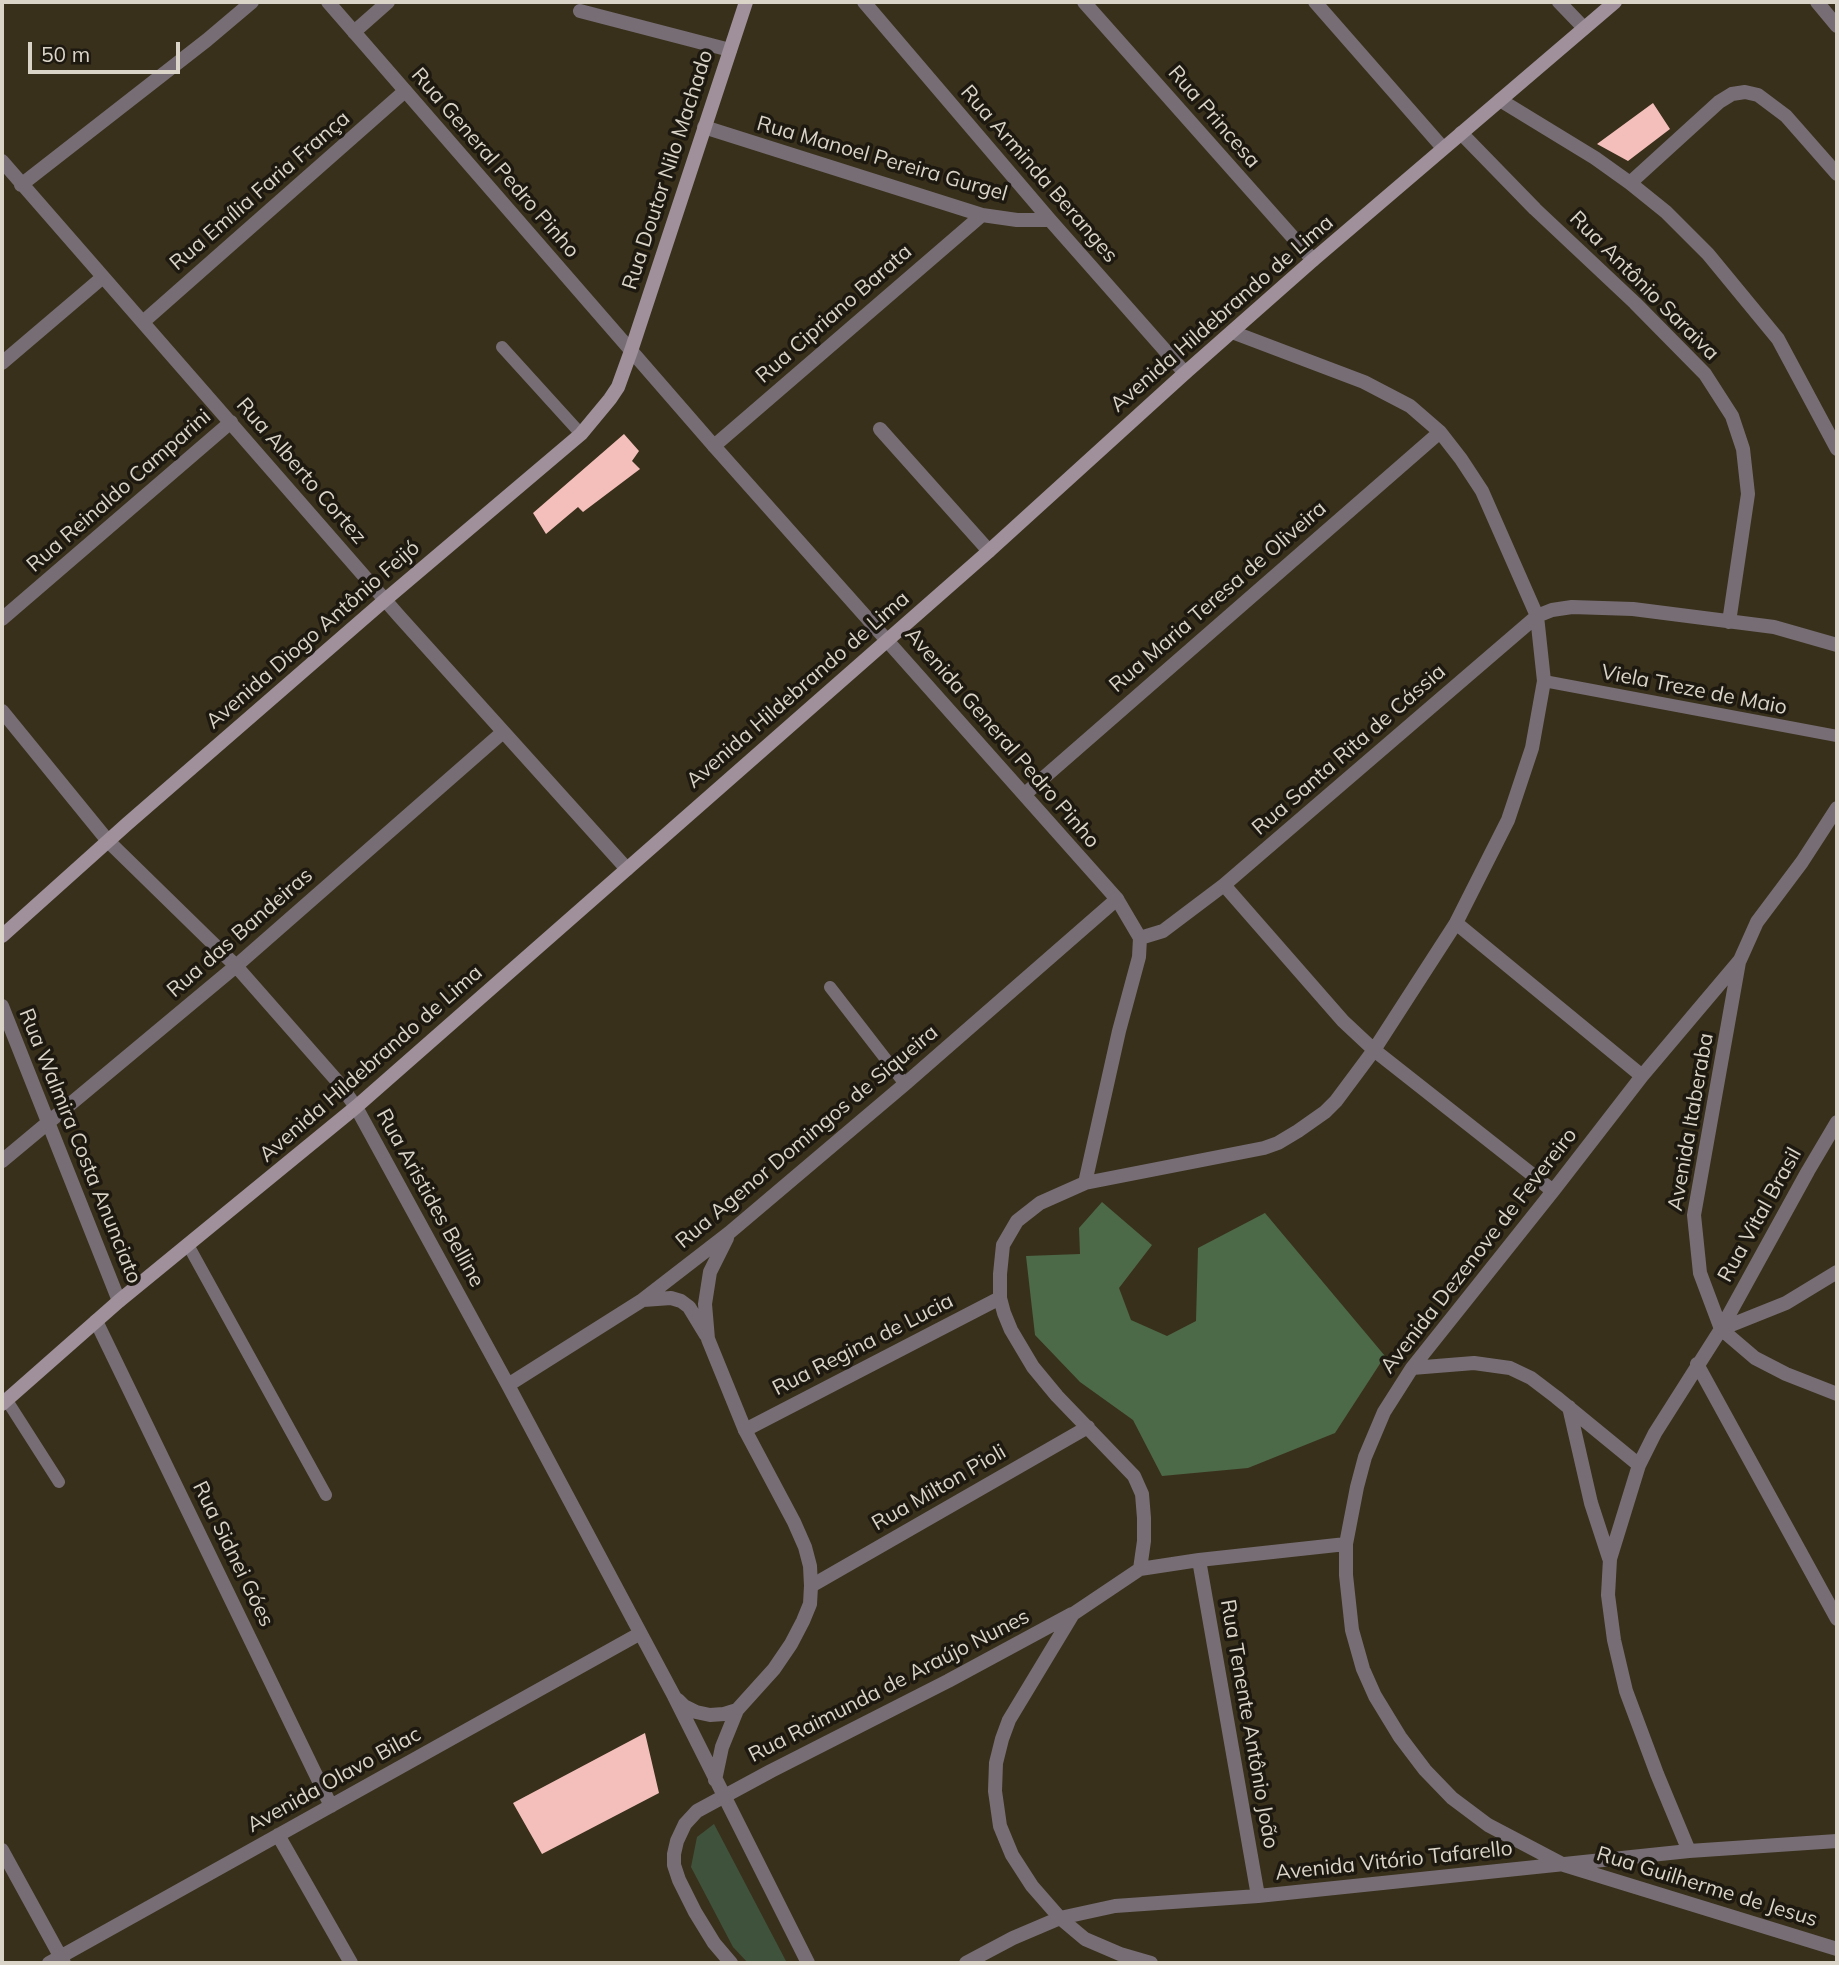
<!DOCTYPE html>
<html>
<head>
<meta charset="utf-8">
<style>
	body { margin:0 }
	#map { position:relative; width:1839px; height:1965px; overflow:hidden; background:#39301c; font-family:Mulish,sans-serif }
	canvas { display:block }
	.frame { position:absolute; inset:0; border:4px solid #dad4c8; pointer-events:none }
	.scale { position:absolute; left:28px; top:42px; width:152px; height:32px; box-sizing:border-box; border:4px solid #dad4c8; border-top:0; padding-left:9px; font-size:21px; line-height:24px; white-space:nowrap; color:#dad4c8; -webkit-text-stroke:5px #1d1910; paint-order:stroke }
</style>
</head>
<body>
<div id="map">
<canvas width="1839" height="1965"></canvas>
<div class="frame"></div>
<div class="scale">50 m</div>
</div>
<script>
const ctx = document.querySelector('canvas').getContext('2d');
ctx.lineJoin = 'round';
function fillPath(path, color) {
  ctx.fillStyle = color;
  ctx.fill(path, 'evenodd');
}
function poly(rows) {
  const path = new Path2D();
  for (const r of rows) {
    path.moveTo(r[0], r[1]);
    for (let i = 2; i < r.length; i += 2) path.lineTo(r[i], r[i + 1]);
  }
  return path;
}
function stroke(path, color, width, dash) {
  ctx.strokeStyle = color;
  ctx.lineWidth = width;
  ctx.lineCap = dash ? 'butt' : 'round';
  ctx.setLineDash(dash || []);
  ctx.stroke(path);
}
function drawText(font, color, halo, rows, align = 'center') {
  ctx.font = font + ' Mulish,sans-serif';
  ctx.lineWidth = 7;
  ctx.setLineDash([]);
  ctx.textBaseline = 'middle';
  ctx.strokeStyle = halo;
  ctx.fillStyle = color;
  for (const [text, x, y, turn = 0] of rows) {
    ctx.save();
    ctx.translate(x, y);
    ctx.rotate((+turn || 0) * Math.PI / 180);
    ctx.textAlign = isNaN(turn) ? turn : align;
    if (halo) ctx.strokeText(text, 0, 0);
    ctx.fillText(text, 0, 0);
    ctx.restore();
  }
}
const green = poly([
	[714,1824,787,1963,748,1963,733,1947,691,1867,697,1837]
]);
const forest = poly([
	[1102,1202,1152,1245,1119,1288,1131,1320,1167,1336,1196,1321,1198,1248,1265,1213,1385,1356,1335,1433,1248,1468,1162,1476,1133,1420,1080,1382,1035,1335,1026,1256,1080,1254,1079,1228]
]);
const building = poly([
	[1653,103,1670,129,1628,161,1597,144],
	[624,434,639,451,632,461,640,469,583,512,578,507,546,534,533,513],
	[645,1733,659,1793,542,1854,513,1803]
]);
const service = poly([
	[502,347,581,434],
	[1544,681,1837,736],
	[830,987,905,1084],
	[188,1245,326,1495],
	[6,1399,59,1482]
]);
const minor = poly([
	[864,2,1050,220,1185,373],
	[1084,2,1313,260],
	[1315,2,1443,148],
	[1559,2,1584,28],
	[580,11,730,50],
	[354,32,388,2],
	[1500,100,1595,158,1630,183,1666,212,1708,254,1778,339,1837,449],
	[704,127,982,215,1017,220,1050,220],
	[1461,133,1535,209,1635,303,1705,374,1732,416,1743,449,1748,494,1729,622],
	[2,161,399,616,627,869],
	[1630,183,1719,102,1732,94,1745,92,1758,95,1786,116,1837,174],
	[21,185,207,40,252,2],
	[143,322,405,91],
	[2,363,103,277],
	[880,429,989,551],
	[714,446,982,215],
	[2,619,231,422],
	[2,711,108,841,236,966,338,1082,356,1107],
	[1025,794,1440,432],
	[1837,808,1802,862,1757,922,1740,960,1642,1076,1553,1191,1412,1368,1384,1412,1365,1457,1357,1487,1346,1544,1346,1575,1352,1630,1363,1669,1375,1696,1400,1737,1425,1770,1452,1798,1488,1825,1564,1865,1837,1949],
	[1224,885,1343,1021,1374,1050,1553,1191],
	[1117,899,1140,938],
	[1456,923,1642,1076],
	[1140,938,1163,931,1224,885,1537,616,1552,610,1572,607,1633,609,1774,627,1837,645],
	[1739,962,1694,1215,1700,1273,1721,1329,1755,1358,1786,1374,1837,1394],
	[2,1006,119,1301],
	[2,1161,236,966,503,732],
	[1085,1183,1119,1031,1139,957,1140,938],
	[96,1321,331,1806],
	[1721,1329,1786,1303,1837,1272],
	[1697,1364,1837,1619],
	[1412,1368,1474,1363,1510,1368,1531,1378,1556,1397,1639,1465],
	[1569,1407,1591,1503,1609,1558],
	[745,1430,1000,1298],
	[1199,1560,1258,1896],
	[1140,1569,1199,1560,1346,1544],
	[811,1586,1088,1427],
	[278,1835,351,1963],
	[2,1850,64,1963],
	[1689,1851,1657,1774,1626,1691,1614,1640,1608,1595,1610,1559,1639,1465,1655,1433,1721,1329,1808,1171,1837,1122],
	[49,1963,639,1634],
	[731,1963,714,1943,695,1912,679,1880,674,1865,674,1854,677,1841,685,1824,697,1811,771,1771,948,1681,1072,1614],
	[966,1963,1013,1938,1060,1918,1115,1906,1258,1896,1689,1851,1837,1841],
	[1151,1963,1120,1954,1085,1939,1060,1918,1032,1886,1012,1855,1000,1826,995,1791,996,1763,1002,1739,1009,1720,1073,1614,1140,1569,1144,1541,1144,1518,1142,1494,1134,1476,1057,1396,1033,1367,1011,1330,1004,1313,1000,1298,1000,1274,1003,1245,1017,1221,1040,1203,1085,1183,1264,1148,1278,1143,1298,1131,1325,1112,1336,1101,1374,1050,1456,923,1508,820,1532,748,1544,681,1537,616,1482,491,1461,459,1440,432,1410,406,1364,382,1232,332]
]);
const tertiary = poly([
	[328,2,714,446,1117,899,905,1084,729,1233,641,1301,508,1385],
	[1817,2,1837,26],
	[356,1107,508,1385,674,1696,808,1963],
	[643,1300,671,1298,681,1301,689,1307,706,1335],
	[678,1700,684,1706,696,1712,710,1715,724,1714,737,1710],
	[715,1780,722,1747,737,1710,774,1669,791,1644,803,1621,810,1604,811,1586,810,1566,805,1547,794,1522,745,1430,708,1339,705,1304,710,1272,727,1238]
]);
const secondary = poly([
	[2,936,127,824,385,600,581,434,610,399,618,387,631,351,746,2],
	[2,1404,119,1301,356,1107,989,551,1185,373,1313,260,1615,2]
]);
const streetNames = [
	["Rua Princesa",1214,117,49],
	["Rua Manoel Pereira Gurgel",882,159,16],
	["Rua General Pedro Pinho",495,163,49],
	["Rua Doutor Nilo Machado",668,170,-72],
	["Rua Arminda Beranges",1039,174,49],
	["Rua Emília Faria França",260,191,-41],
	["Rua Antônio Saraiva",1644,286,45],
	["Rua Cipriano Barata",834,314,-41],
	["Avenida Hildebrando de Lima",1222,314,-41],
	["Rua Alberto Cortez",301,471,49],
	["Rua Reinaldo Camparini",119,491,-41],
	["Rua Maria Teresa de Oliveira",1218,597,-41],
	["Avenida Diogo Antônio Feijó",313,635,-41],
	["Avenida Hildebrando de Lima",798,690,-41],
	["Viela Treze de Maio",1694,690,11],
	["Avenida General Pedro Pinho",1002,738,49],
	["Rua Santa Rita de Cássia",1349,750,-41],
	["Rua das Bandeiras",240,933,-41],
	["Avenida Hildebrando de Lima",371,1064,-41],
	["Avenida Itaberaba",1691,1122,-80],
	["Rua Agenor Domingos de Siqueira",807,1137,-40],
	["Rua Walmira Costa Anunciato",80,1146,68],
	["Rua Aristides Belline",430,1198,61],
	["Rua Vital Brasil",1760,1215,-61],
	["Avenida Dezenove de Fevereiro",1479,1251,-52],
	["Rua Regina de Lucia",863,1345,-27],
	["Rua Milton Pioli",939,1488,-30],
	["Rua Sidnei Góes",233,1554,64],
	["Rua Raimunda de Araújo Nunes",889,1686,-27],
	["Rua Tenente Antônio João",1249,1724,80],
	["Avenida Olavo Bilac",334,1780,-29],
	["Avenida Vitório Tafarello",1394,1861,-6],
	["Rua Guilherme de Jesus",1707,1887,17]
];
fillPath(green, '#3f533c');
fillPath(forest, '#4c6948');
fillPath(building, '#f4bfbb');
stroke(service, '#776e75', 12);
stroke(minor, '#776e75', 14);
stroke(tertiary, '#776e75', 14);
stroke(secondary, '#9f909b', 14);
drawText('21px', '#dad4c8', '#1d1910', streetNames);
</script>
</body>
</html>
